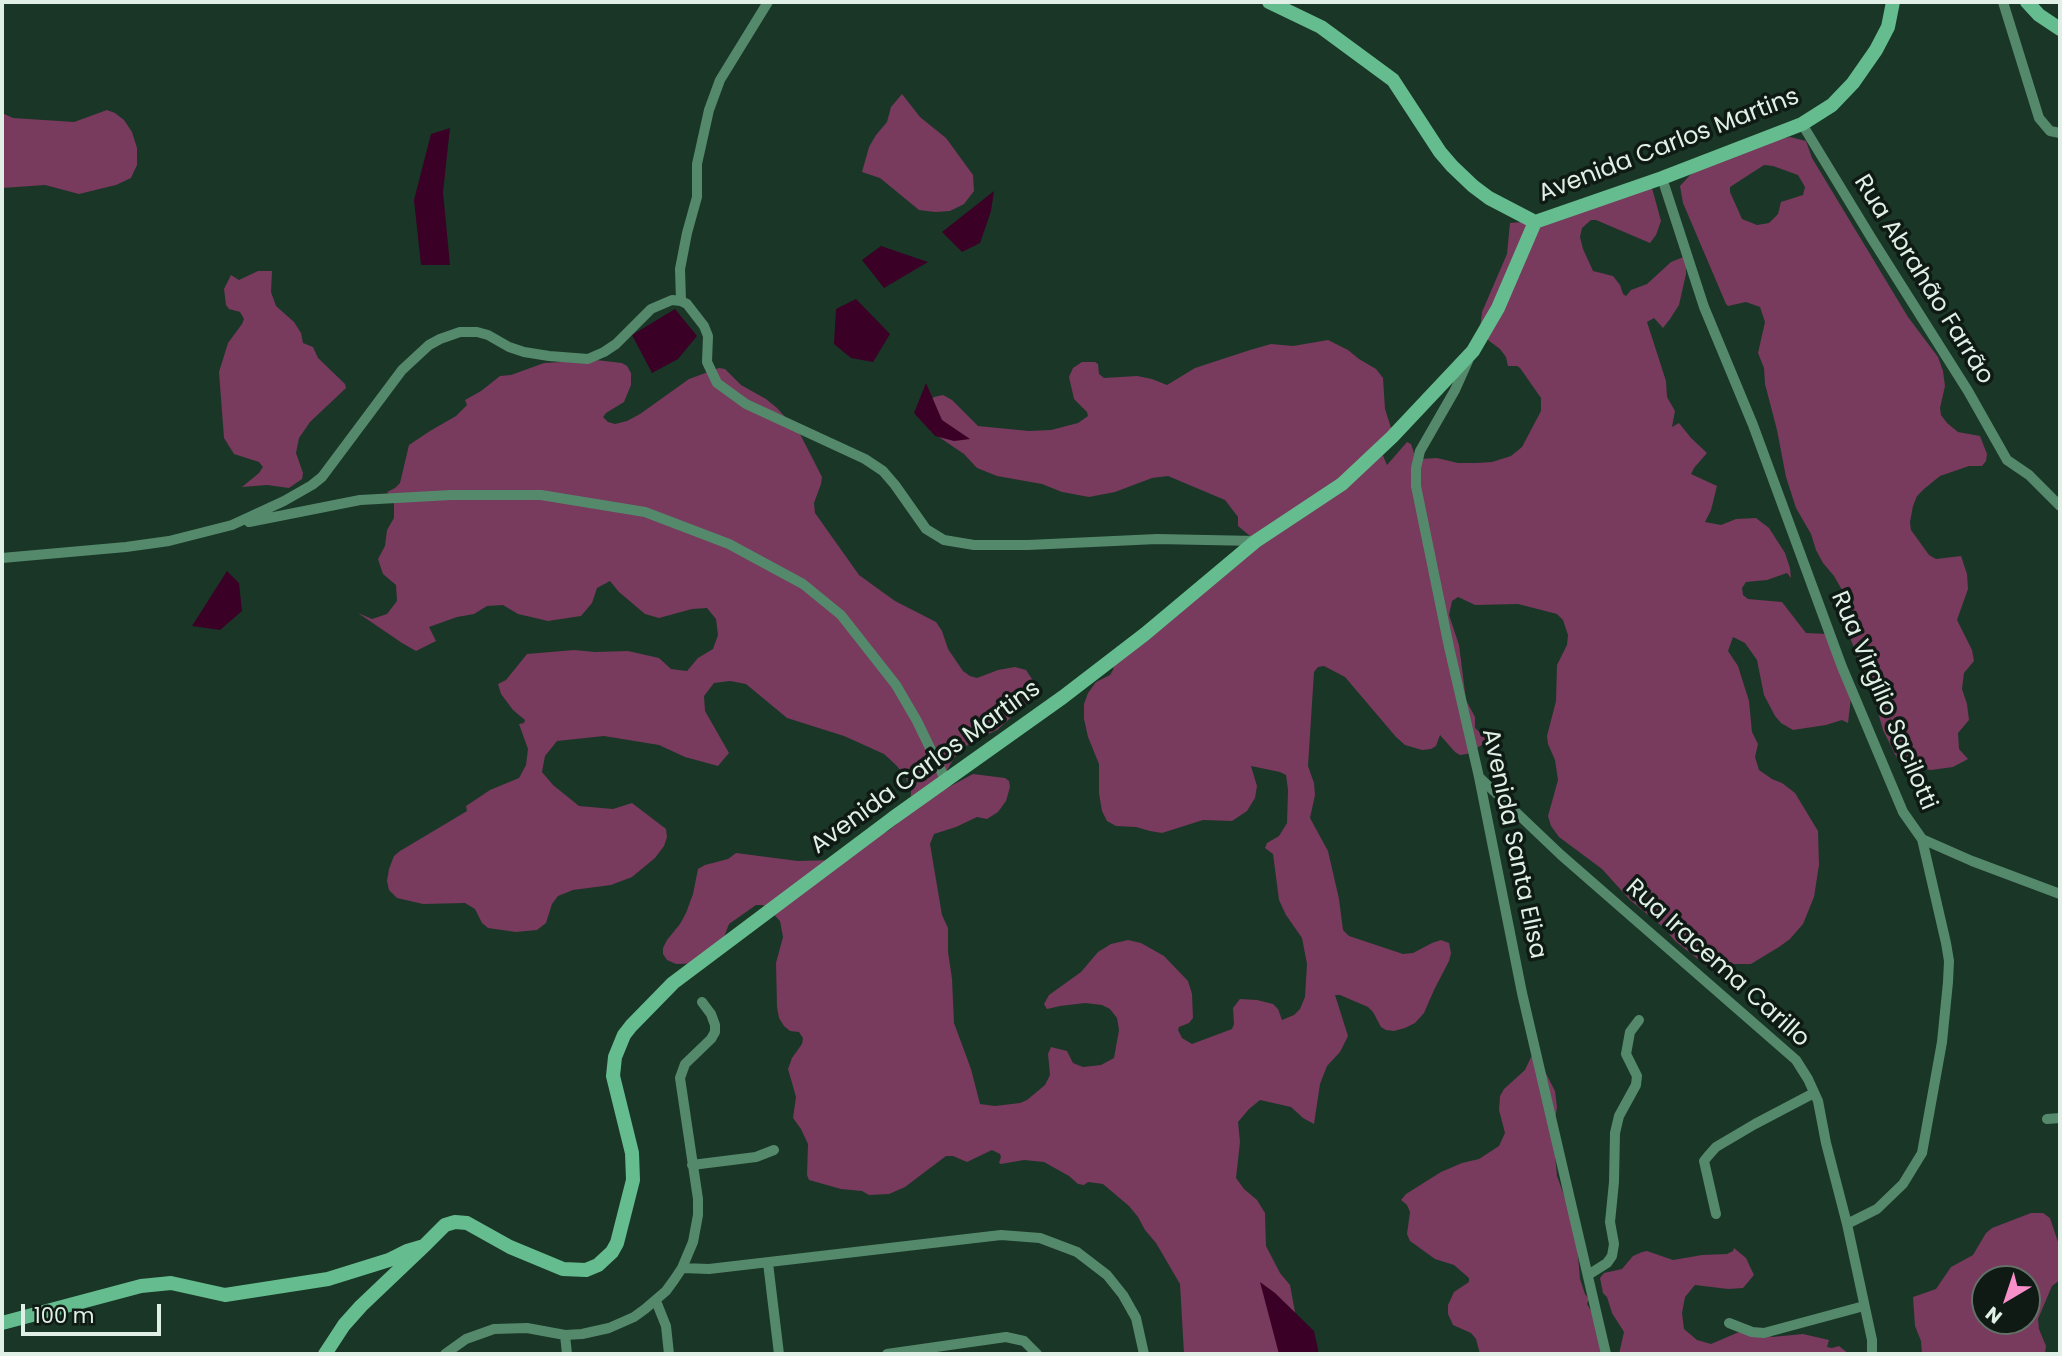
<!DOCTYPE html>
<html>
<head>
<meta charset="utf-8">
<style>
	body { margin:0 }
	#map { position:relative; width:2062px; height:1356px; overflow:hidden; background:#1a3627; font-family:Poppins,sans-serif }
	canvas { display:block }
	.frame { position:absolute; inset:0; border:4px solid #e0f0e6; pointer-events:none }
	.north { position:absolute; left:1971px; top:1265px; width:70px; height:70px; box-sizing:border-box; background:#0e1a13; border:2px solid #627067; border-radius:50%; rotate:219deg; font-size:19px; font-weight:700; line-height:28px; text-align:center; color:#e0f0e6 }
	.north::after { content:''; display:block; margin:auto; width:24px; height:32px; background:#f98fc9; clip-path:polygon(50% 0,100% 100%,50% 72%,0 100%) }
	.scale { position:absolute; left:21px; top:1304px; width:140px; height:32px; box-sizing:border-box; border:4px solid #e0f0e6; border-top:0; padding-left:9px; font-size:21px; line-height:24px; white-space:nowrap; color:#e0f0e6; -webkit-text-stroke:5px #0e1a13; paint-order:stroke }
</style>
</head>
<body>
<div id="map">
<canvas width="2062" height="1356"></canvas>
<div class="frame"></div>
<div class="north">N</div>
<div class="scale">100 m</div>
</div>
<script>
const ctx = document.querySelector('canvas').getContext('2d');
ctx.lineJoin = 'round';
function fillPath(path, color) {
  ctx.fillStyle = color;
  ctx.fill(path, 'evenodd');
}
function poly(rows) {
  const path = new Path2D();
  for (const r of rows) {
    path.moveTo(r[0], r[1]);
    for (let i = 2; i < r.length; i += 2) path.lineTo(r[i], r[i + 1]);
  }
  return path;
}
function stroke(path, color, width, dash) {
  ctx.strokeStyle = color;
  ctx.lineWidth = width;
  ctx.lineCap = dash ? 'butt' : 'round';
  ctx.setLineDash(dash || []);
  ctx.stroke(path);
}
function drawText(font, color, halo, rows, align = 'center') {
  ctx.font = font + ' Poppins,sans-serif';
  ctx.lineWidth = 7;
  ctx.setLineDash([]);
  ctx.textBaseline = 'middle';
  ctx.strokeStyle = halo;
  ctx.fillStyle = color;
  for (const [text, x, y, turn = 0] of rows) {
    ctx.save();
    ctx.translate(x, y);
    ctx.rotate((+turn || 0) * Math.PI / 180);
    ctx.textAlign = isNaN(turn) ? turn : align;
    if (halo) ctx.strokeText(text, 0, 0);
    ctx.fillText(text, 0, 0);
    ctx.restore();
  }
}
const green = poly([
	[902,94,920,117,946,138,973,175,974,191,964,204,950,211,935,212,919,210,880,178,862,172,869,147,876,135,887,122,891,107],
	[107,110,115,113,124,120,132,132,137,148,137,165,131,178,116,185,79,194,45,185,2,188,2,113,13,118,74,122],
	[1790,137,1806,141,1812,158,1908,317,1938,357,1943,371,1945,386,1940,408,1941,415,1947,423,1958,432,1980,436,1987,454,1986,461,1982,466,1969,466,1940,476,1924,489,1917,496,1913,506,1910,522,1911,530,1929,555,1936,559,1961,556,1967,574,1968,589,1957,620,1972,650,1974,661,1964,673,1962,689,1967,704,1969,720,1958,733,1959,749,1968,759,1953,767,1931,770,1907,766,1898,760,1883,730,1875,702,1851,640,1849,624,1853,601,1849,602,1834,576,1823,563,1816,550,1811,534,1796,508,1786,477,1777,430,1765,384,1764,368,1758,353,1765,322,1760,307,1746,302,1728,306,1726,304,1683,203,1680,186,1690,175,1707,165,1765,142],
	[1764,165,1773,166,1798,175,1805,187,1803,195,1781,202,1778,214,1769,223,1757,225,1742,219,1730,192,1730,187],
	[1652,188,1661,221,1656,235,1650,243,1596,220,1591,220,1582,228,1580,237,1583,249,1593,271,1613,276,1620,285,1623,294,1626,296,1631,290,1647,284,1671,262,1686,256,1686,274,1679,305,1670,319,1663,328,1654,318,1647,322,1666,381,1667,397,1675,411,1672,427,1679,423,1691,438,1707,453,1694,468,1691,474,1717,486,1711,510,1705,522,1721,525,1736,519,1756,518,1769,528,1785,553,1790,568,1791,578,1787,573,1767,580,1746,582,1742,588,1743,595,1748,599,1782,602,1806,633,1827,634,1851,698,1848,723,1842,720,1826,725,1793,730,1781,723,1775,716,1764,695,1757,660,1745,643,1733,637,1728,651,1738,666,1749,701,1752,732,1758,744,1755,757,1759,770,1772,779,1782,783,1795,793,1818,831,1819,865,1814,897,1803,924,1790,939,1779,947,1751,964,1733,964,1708,967,1675,941,1664,928,1630,900,1602,869,1559,837,1551,826,1548,816,1558,780,1555,760,1548,744,1547,736,1556,701,1557,665,1567,645,1568,635,1563,620,1557,614,1518,604,1475,605,1458,597,1452,601,1449,615,1459,645,1466,700,1475,717,1475,728,1487,739,1485,743,1467,754,1460,755,1455,752,1440,735,1436,746,1431,749,1422,750,1405,745,1396,737,1345,677,1324,666,1318,667,1314,672,1308,766,1314,783,1315,795,1310,818,1328,851,1339,899,1343,930,1349,936,1403,954,1413,953,1432,943,1441,940,1449,943,1451,953,1449,961,1434,990,1424,1013,1415,1023,1405,1028,1394,1031,1386,1030,1381,1027,1373,1012,1368,1007,1340,995,1335,995,1348,1036,1340,1052,1327,1066,1320,1084,1314,1124,1303,1118,1291,1107,1260,1100,1249,1109,1238,1122,1240,1142,1236,1178,1244,1189,1257,1200,1265,1213,1266,1246,1280,1273,1290,1285,1301,1345,1305,1354,1184,1354,1180,1284,1156,1243,1145,1230,1138,1217,1129,1206,1103,1184,1088,1182,1084,1185,1078,1184,1069,1176,1044,1162,1024,1160,1001,1164,999,1163,1001,1157,1000,1154,992,1150,967,1162,953,1156,946,1156,905,1187,889,1194,869,1195,862,1191,841,1189,809,1180,807,1175,808,1144,801,1129,793,1118,796,1097,788,1069,792,1058,802,1044,803,1038,799,1032,790,1031,784,1026,779,1018,777,1007,776,963,783,937,780,921,767,907,762,905,756,905,729,924,721,945,709,963,676,964,667,960,663,954,663,948,667,940,680,924,686,913,693,894,698,869,705,865,728,859,736,853,798,861,832,860,873,837,888,831,899,822,910,809,911,792,905,776,896,765,884,754,844,736,787,718,746,684,730,681,714,683,704,696,705,711,729,753,718,766,685,757,659,745,604,736,557,741,545,756,542,772,553,785,579,806,613,809,632,803,666,829,667,837,664,846,655,858,632,877,611,885,573,890,558,896,552,904,546,923,537,930,516,932,488,928,482,923,475,909,465,903,423,904,397,898,389,890,387,881,389,869,394,856,400,851,467,811,466,806,490,790,519,778,526,765,528,749,519,724,524,723,525,720,513,710,501,694,498,684,506,680,527,654,574,650,595,652,628,651,659,658,671,669,687,671,698,658,713,649,718,635,716,619,707,608,692,609,659,618,645,614,619,592,610,581,597,588,592,603,581,616,548,621,518,614,503,605,487,606,474,614,457,617,429,627,436,641,416,651,402,643,358,613,372,619,387,614,397,601,396,585,383,574,378,559,385,546,387,530,394,518,394,500,387,492,395,488,400,483,409,445,430,431,456,416,467,405,465,400,481,391,500,376,511,375,544,363,596,360,622,363,627,366,631,373,631,385,624,402,606,413,603,417,608,422,615,424,627,421,640,414,689,379,719,368,725,369,741,385,766,399,777,408,799,432,822,477,821,484,814,503,815,513,859,575,895,601,936,622,942,631,948,649,963,671,970,676,977,678,998,670,1015,667,1026,670,1034,682,1034,688,1026,704,997,730,972,742,961,750,954,758,943,777,947,788,973,774,1005,778,1009,781,1010,787,1006,801,998,812,987,819,977,817,956,827,934,834,930,844,942,915,948,928,948,952,952,979,954,1023,971,1069,980,1104,995,1106,1020,1103,1027,1100,1045,1085,1050,1075,1048,1054,1051,1047,1067,1051,1073,1063,1083,1067,1101,1065,1114,1058,1119,1030,1117,1018,1110,1009,1102,1005,1085,1003,1060,1006,1047,1009,1044,1004,1049,995,1081,972,1098,952,1111,944,1128,940,1141,943,1164,956,1188,981,1192,994,1193,1018,1189,1023,1179,1027,1178,1030,1182,1038,1192,1044,1232,1029,1234,1024,1233,1008,1240,999,1257,1000,1273,1004,1278,1009,1282,1020,1294,1015,1300,1009,1305,997,1307,964,1302,938,1286,915,1279,900,1273,854,1265,848,1267,843,1279,836,1287,823,1288,790,1286,775,1280,772,1251,766,1257,786,1255,798,1247,811,1232,821,1203,820,1162,833,1150,831,1136,827,1116,826,1107,821,1102,811,1099,793,1099,764,1088,737,1084,719,1084,704,1088,693,1096,682,1110,675,1113,670,1114,664,1133,649,1250,536,1238,526,1238,517,1225,500,1168,476,1152,478,1115,492,1089,497,1062,492,1042,484,997,476,977,468,964,454,930,431,925,406,934,397,943,395,952,400,978,426,1029,431,1051,430,1078,423,1088,416,1087,412,1074,399,1069,377,1073,368,1082,362,1095,362,1098,364,1099,374,1104,378,1137,376,1152,379,1167,385,1195,368,1250,350,1271,344,1293,346,1328,340,1348,350,1359,359,1376,369,1383,378,1385,409,1392,431,1381,451,1387,465,1407,442,1411,444,1415,456,1420,459,1437,458,1458,463,1476,463,1492,462,1511,456,1522,447,1541,411,1541,398,1520,368,1517,366,1508,366,1506,357,1500,349,1488,340,1480,329,1482,312,1507,254,1510,223,1522,222],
	[258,271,272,271,271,292,276,306,294,322,301,333,303,343,313,347,318,358,345,384,346,388,310,422,299,438,296,453,303,473,302,479,289,488,267,485,242,487,259,473,263,467,259,462,234,454,224,438,219,372,228,343,242,324,244,319,240,312,229,309,226,305,224,289,231,275,239,280],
	[1533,1053,1537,1056,1555,1091,1557,1107,1553,1134,1557,1176,1569,1209,1577,1244,1580,1279,1585,1294,1589,1299,1587,1304,1601,1328,1606,1354,1480,1354,1476,1339,1471,1333,1453,1325,1448,1314,1448,1305,1454,1292,1469,1282,1469,1278,1454,1265,1435,1259,1410,1241,1407,1234,1410,1212,1407,1205,1401,1200,1406,1194,1441,1172,1462,1163,1479,1159,1499,1146,1505,1133,1499,1110,1500,1096,1504,1089,1525,1070],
	[2031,1213,2043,1213,2050,1218,2060,1248,2060,1280,2052,1286,2038,1319,2039,1329,2046,1346,2045,1354,1922,1354,1921,1341,1915,1326,1913,1297,1936,1289,1951,1267,1973,1255,1986,1233,1992,1228],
	[2027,1279,2027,1321,1985,1321,1985,1279],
	[1734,1248,1746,1258,1754,1275,1743,1288,1728,1289,1695,1285,1685,1297,1682,1313,1684,1329,1697,1340,1711,1344,1739,1332,1755,1330,1772,1337,1803,1334,1829,1340,1827,1347,1832,1348,1839,1346,1849,1354,1619,1354,1624,1332,1612,1313,1607,1297,1603,1293,1600,1278,1604,1273,1622,1269,1633,1256,1642,1252,1647,1251,1673,1260,1702,1255,1727,1254,1733,1251]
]);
const water = poly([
	[450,128,443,192,450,265,421,265,414,200,431,134],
	[994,191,991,211,980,243,962,252,942,232],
	[881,246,928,262,884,288,862,260],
	[856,299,890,334,873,362,851,358,834,344,836,309],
	[675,309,697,336,678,359,652,373,632,335],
	[926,383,942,420,970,439,954,441,935,436,914,413],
	[227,571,239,583,242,611,220,630,192,626],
	[1260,1282,1275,1293,1314,1331,1319,1354,1279,1354]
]);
const street = poly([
	[2003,2,2039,118,2050,131,2060,133],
	[1802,124,1872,239,1968,391,2007,460,2029,475,2060,506],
	[1662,178,1704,307,1753,425,1842,667,1903,812,1922,839,1946,943,1949,961,1948,982,1942,1042,1922,1153,1903,1184,1877,1209,1847,1224],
	[681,301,680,269,687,233,697,197,697,164,709,110,720,80,768,2],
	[1468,361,1455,390,1420,451,1416,468,1416,486,1449,647,1479,777,1522,993,1606,1354],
	[249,522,360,500,451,495,541,495,645,512,729,544,803,584,841,615,896,685,917,721,946,781],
	[2,558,126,547,169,541,232,525,284,501,312,485,322,477,402,370,429,345,440,339,460,332,477,332,488,335,509,347,524,352,549,356,588,359,604,352,616,344,651,309,672,300,681,301,687,304,704,326,708,336,707,362,717,383,746,404,865,459,883,471,895,485,926,529,944,540,974,545,1028,545,1157,539,1256,541],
	[1479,777,1561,855,1796,1060,1808,1079,1818,1101,1826,1143,1847,1224,1872,1340,1872,1354],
	[1922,839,1972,861,2060,894],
	[2047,1119,2060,1118],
	[692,1165,756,1157,774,1150],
	[1716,1214,1704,1161,1708,1156,1716,1147,1755,1124,1814,1093],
	[768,1263,779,1354],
	[682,1268,709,1269,1001,1235,1040,1238,1077,1252,1107,1275,1123,1295,1136,1318,1144,1354],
	[1588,1275,1607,1263,1612,1256,1614,1244,1610,1222,1614,1182,1615,1133,1619,1116,1636,1085,1637,1076,1626,1054,1630,1032,1639,1020],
	[656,1301,666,1326,669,1354],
	[1729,1323,1752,1332,1764,1333,1864,1306],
	[565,1335,567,1354],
	[445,1354,466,1339,494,1329,527,1328,565,1335,582,1334,609,1328,634,1317,645,1309,666,1291,674,1280,682,1268,693,1242,698,1215,698,1199,680,1078,685,1064,711,1039,715,1032,715,1025,711,1014,702,1002],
	[887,1354,1006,1337,1024,1341,1037,1354]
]);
const secondary = poly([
	[1269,2,1321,27,1393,80,1440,152,1452,166,1473,186,1489,198,1535,222],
	[2027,2,2039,15,2060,29],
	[2,1323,141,1286,171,1283,225,1295,328,1279,389,1260,407,1251,424,1246,445,1225,455,1222,467,1223,510,1247,563,1269,586,1270,598,1265,612,1252,617,1243,633,1180,632,1153,613,1076,615,1057,624,1035,631,1026,673,983,893,818,1063,697,1145,634,1256,541,1342,484,1392,437,1473,351,1498,308,1535,222,1662,178,1802,124,1832,105,1853,83,1876,50,1888,27,1893,2],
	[325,1354,344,1325,361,1306,423,1247]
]);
const streetNames = [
	["Avenida Carlos Martins",1669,146,-21],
	["Rua Abrahão Farrão",1923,280,58],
	["Rua Virgílio Sacilotti",1883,701,67],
	["Avenida Carlos Martins",926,768,-36],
	["Avenida Santa Elisa",1513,844,78],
	["Rua Iracema Carillo",1717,964,42]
];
fillPath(green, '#783a5d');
fillPath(water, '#3a0026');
stroke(street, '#55896c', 10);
stroke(secondary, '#65bc8e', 14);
drawText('24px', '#e0f0e6', '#0e1a13', streetNames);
</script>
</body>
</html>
